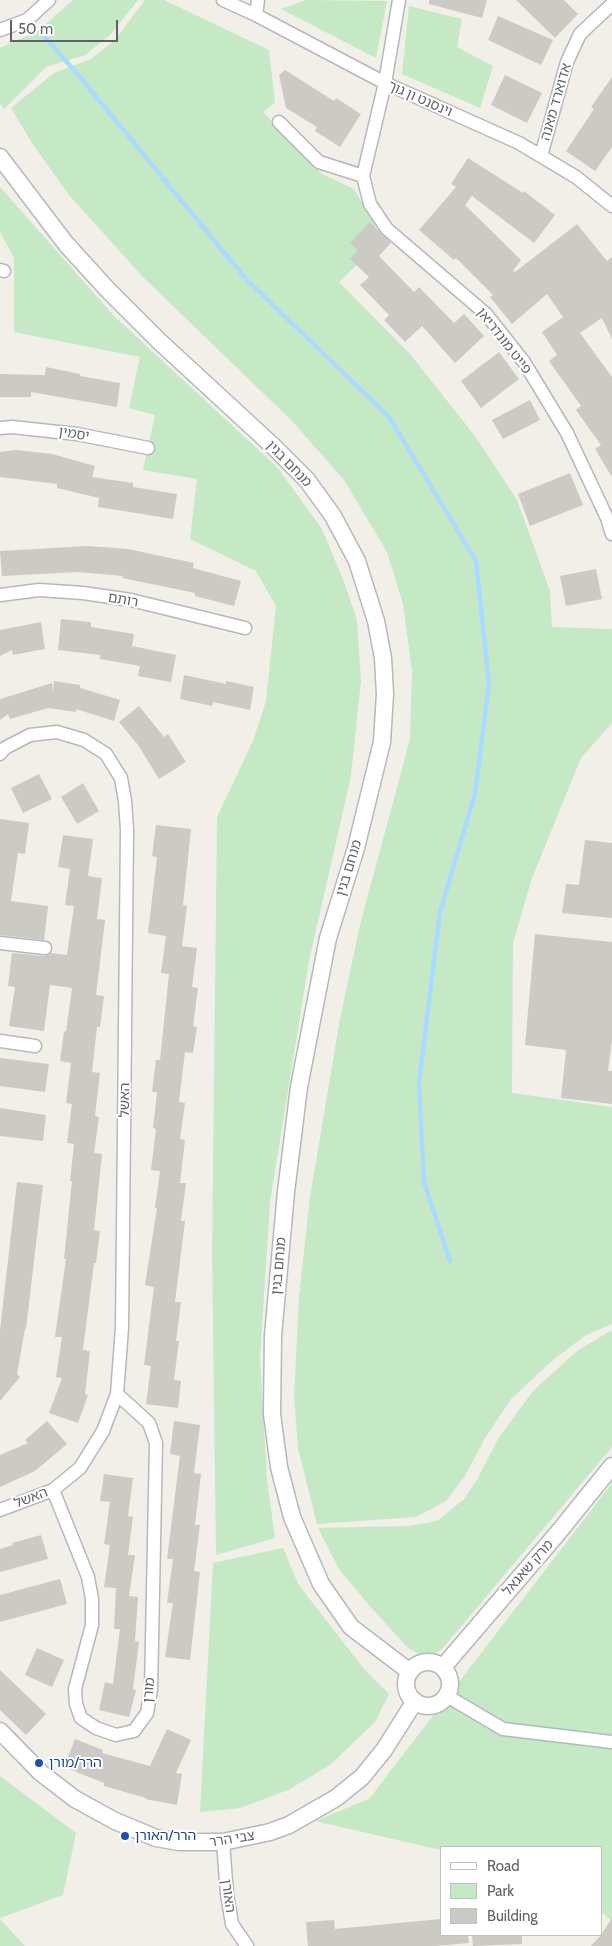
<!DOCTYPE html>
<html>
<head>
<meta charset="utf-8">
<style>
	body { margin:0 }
	#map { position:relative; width:612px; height:1946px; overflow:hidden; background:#f1efe8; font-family:Cabin,sans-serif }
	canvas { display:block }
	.legend { position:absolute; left:440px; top:1846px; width:162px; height:90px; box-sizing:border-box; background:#fff; border:1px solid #bfc1c3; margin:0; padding:6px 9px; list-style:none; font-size:15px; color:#5f6368 }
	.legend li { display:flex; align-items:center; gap:10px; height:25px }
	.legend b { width:25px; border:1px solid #bfc1c3 }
	.scale { position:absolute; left:10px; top:20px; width:108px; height:22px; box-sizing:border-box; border:2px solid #5f6368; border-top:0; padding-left:6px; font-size:15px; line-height:18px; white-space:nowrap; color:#5f6368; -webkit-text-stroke:4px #fff; paint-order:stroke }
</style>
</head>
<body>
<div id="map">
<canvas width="612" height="1946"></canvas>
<ul class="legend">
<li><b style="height:6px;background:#fff"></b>Road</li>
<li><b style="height:14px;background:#c5e8c5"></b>Park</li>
<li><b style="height:14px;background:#cccac5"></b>Building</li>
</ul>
<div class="scale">50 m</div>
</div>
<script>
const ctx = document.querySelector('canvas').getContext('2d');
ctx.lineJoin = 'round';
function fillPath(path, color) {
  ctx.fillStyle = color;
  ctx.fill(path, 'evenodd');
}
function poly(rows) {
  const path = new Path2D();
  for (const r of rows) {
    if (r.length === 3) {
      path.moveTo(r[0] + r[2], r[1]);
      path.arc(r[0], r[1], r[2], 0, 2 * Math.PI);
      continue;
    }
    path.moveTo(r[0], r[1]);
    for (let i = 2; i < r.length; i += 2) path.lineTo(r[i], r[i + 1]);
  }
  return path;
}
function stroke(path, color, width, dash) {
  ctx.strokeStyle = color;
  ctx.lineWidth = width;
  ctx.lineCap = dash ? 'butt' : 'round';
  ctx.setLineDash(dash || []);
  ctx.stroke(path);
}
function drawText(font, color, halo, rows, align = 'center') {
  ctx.font = font + ' Cabin,"Noto Sans Hebrew",sans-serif';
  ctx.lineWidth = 4;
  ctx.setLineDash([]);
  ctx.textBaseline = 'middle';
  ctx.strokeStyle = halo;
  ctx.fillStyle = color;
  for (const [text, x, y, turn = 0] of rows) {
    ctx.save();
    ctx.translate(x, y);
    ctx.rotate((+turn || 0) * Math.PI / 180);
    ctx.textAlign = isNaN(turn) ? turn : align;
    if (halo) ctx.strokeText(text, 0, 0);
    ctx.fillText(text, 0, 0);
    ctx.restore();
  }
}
const green = poly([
	[73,0,138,0,109,36,85,55,46,67,4,109,0,104,0,48,38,31],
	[145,0,164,0,269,50,275,103,263,112,322,174,354,189,383,240,339,282,410,354,475,436,517,500,550,591,552,627,612,629,612,723,581,758,532,878,513,943,512,1093,612,1107,612,1324,586,1335,554,1359,511,1399,485,1438,465,1476,446,1501,416,1517,317,1524,298,1448,294,1396,299,1297,310,1197,340,1019,360,925,410,739,412,671,403,604,387,552,344,480,292,421,142,276,69,195,32,143,11,108,54,73,91,59,115,40],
	[306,0,387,1,376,58,281,9],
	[409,6,462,19,457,47,493,66,480,108,402,74],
	[0,187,114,316,277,467,322,529,344,582,357,620,361,680,351,776,309,961,270,1202,260,1358,267,1480,275,1538,216,1555,212,1253,217,817,253,741,266,701,276,606,256,571,190,539,197,479,143,470,155,415,129,408,140,357,14,332,14,258,0,232],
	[612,1330,612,1447,443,1648,435,1654,418,1653,408,1648,367,1603,339,1569,318,1528,409,1526,437,1521,464,1499,478,1478,498,1439,533,1391,577,1351],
	[612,1483,612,1921,601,1912,601,1847,441,1847,441,1850,315,1821,369,1799],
	[283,1548,298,1584,364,1669,389,1694,375,1722,330,1765,288,1790,240,1808,200,1812,213,1563],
	[0,1776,76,1833,63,1895,0,1918],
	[0,1919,25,1946,0,1946]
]);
const stream = poly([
	[45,37,80,77,245,278,389,417,476,561,489,684,475,794,440,912,419,1083,424,1182,450,1261]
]);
const building = poly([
	[429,0,487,0,482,18,429,4],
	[516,0,564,0,578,14,555,38],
	[498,16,553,40,541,65,488,40],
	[285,70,334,101,336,98,361,114,340,147,315,131,317,127,286,108,279,75],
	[505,75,542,93,527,123,491,105],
	[612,77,612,147,595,171,566,151,594,109,591,107],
	[468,158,523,193,524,191,555,215,534,243,472,196,465,205,521,260,513,271,515,272,577,224,607,261,612,257,612,339,602,318,580,333,612,377,612,477,595,449,601,445,576,410,581,406,549,361,557,355,542,332,563,317,547,294,512,324,490,297,493,295,456,258,454,260,419,230,456,187,451,184],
	[370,222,391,243,379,256,414,292,419,287,454,323,464,314,484,336,455,363,422,326,405,342,384,320,389,315,360,285,369,277,350,259,358,250,350,243],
	[499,352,519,379,481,408,461,381],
	[46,367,80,374,80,376,120,383,117,407,31,392,31,397,0,397,0,374,45,375],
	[530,400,540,420,503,439,492,420],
	[16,450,52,454,95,466,92,477,133,483,133,487,177,494,173,519,98,507,99,498,57,488,57,484,0,477,0,452],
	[570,473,583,505,530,526,518,494],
	[88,546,128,549,194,563,193,568,241,581,234,606,195,596,195,593,122,578,123,576,78,572,2,576,0,551],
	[596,569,602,599,566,606,560,576],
	[61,619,91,622,91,627,134,634,132,646,176,655,171,682,138,676,140,666,100,659,100,655,58,650],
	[41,622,45,649,13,655,12,650,0,656,0,630],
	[184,675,226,684,226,681,254,687,250,710,213,702,212,706,180,699],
	[54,681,80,685,80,688,120,700,114,721,76,709,76,712,48,708,10,719,8,714,0,720,0,699,52,683,53,692],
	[139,706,164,737,168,734,186,762,159,779,138,745,119,722],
	[39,774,52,799,23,813,11,788],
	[83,783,99,811,77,824,61,797],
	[0,819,29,823,25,854,18,853,11,901,48,906,44,940,0,935],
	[156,825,191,829,183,905,187,906,182,946,197,948,192,987,198,988,193,1026,197,1027,193,1053,185,1052,179,1102,185,1103,180,1139,185,1140,180,1183,186,1183,181,1221,185,1221,175,1302,181,1302,176,1341,179,1341,174,1380,181,1381,178,1408,146,1404,151,1366,144,1365,154,1287,145,1285,157,1208,155,1208,160,1171,151,1170,156,1129,153,1128,157,1092,152,1092,156,1060,160,1060,169,974,161,973,166,936,148,933,157,857,152,856],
	[63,835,93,839,88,876,102,878,97,919,105,920,96,995,104,996,100,1027,97,1027,92,1072,100,1073,95,1116,99,1117,94,1153,102,1154,94,1230,100,1231,96,1263,94,1263,83,1350,90,1351,85,1394,88,1395,78,1423,49,1413,62,1378,56,1377,62,1337,55,1337,66,1259,64,1259,72,1181,70,1181,74,1144,67,1143,72,1104,66,1103,71,1063,60,1061,64,1031,66,1032,72,988,50,985,44,1031,9,1026,15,987,8,986,12,953,44,956,51,953,67,955,74,906,65,905,70,869,58,867],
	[585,840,612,843,612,918,562,913,566,884,579,885],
	[535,934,612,942,612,1041,608,1071,612,1071,612,1104,561,1098,566,1050,525,1045],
	[0,1058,49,1064,45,1092,0,1086],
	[0,1108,46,1115,43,1141,0,1136],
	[17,1182,43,1185,26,1329,25,1329,17,1374,20,1377,0,1401,0,1330],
	[47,1421,67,1444,35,1471,0,1487,0,1455,28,1443,25,1440],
	[174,1421,200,1425,194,1473,201,1474,195,1525,200,1525,194,1571,200,1572,190,1660,165,1657,173,1603,167,1603,173,1559,167,1559,180,1456,170,1454],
	[104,1474,133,1478,128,1516,133,1517,128,1555,135,1555,129,1596,138,1597,135,1641,139,1642,133,1689,136,1690,129,1717,99,1710,105,1682,113,1684,120,1629,114,1629,116,1588,104,1587,110,1545,104,1544,110,1502,100,1501],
	[41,1535,48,1559,0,1572,0,1549,13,1545,12,1543],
	[60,1579,67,1604,0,1622,0,1595],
	[37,1648,64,1660,52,1687,25,1675],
	[0,1670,46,1714,26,1735,0,1710],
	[167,1729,191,1740,176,1773,182,1774,177,1805,145,1799,146,1798,104,1786,104,1783,64,1767,75,1739,103,1750,102,1753,150,1766],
	[612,1918,612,1946,591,1946,601,1935],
	[441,1919,441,1935,468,1935,469,1943,436,1946,308,1946,306,1922,334,1920,335,1929],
	[472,1935,522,1935,522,1944,473,1946]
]);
const minor = poly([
	[223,0,256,15,385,83,519,143,576,177,612,206],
	[256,15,258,0],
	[0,30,27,20,49,0],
	[279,122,319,162,363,176,370,204,387,229,486,314,524,362,567,433,607,518,612,534],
	[541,156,567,62,580,34,612,4],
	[363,176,385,83,399,0],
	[0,270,4,271],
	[0,428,12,427,77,434,148,448],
	[0,595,39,590,83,593,131,600,245,628],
	[0,754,5,748,30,735,57,732,84,740,106,754,121,778,125,801,127,830,122,1328,117,1394,103,1431,80,1468,53,1490,0,1510],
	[0,943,45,948],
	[0,1041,35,1046],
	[53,1490,88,1577,92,1599,92,1625,75,1689,76,1704,81,1718,96,1728,116,1735,134,1731,147,1713,151,1690,156,1443,149,1423,117,1394],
	[447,1696,503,1729,612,1742],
	[223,1842,227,1894,232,1924,247,1946]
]);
const tertiary = poly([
	[0,157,66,244,107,289,159,341,274,447,307,480,333,516,357,561,376,621,383,658,385,694,382,742,356,848,328,938,299,1087,286,1192,273,1336,272,1414,279,1467,292,1517,321,1584,351,1627,410,1672],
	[428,1684,22],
	[443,1667,557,1534,612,1466],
	[0,1731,41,1773,75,1799,115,1821,156,1838,179,1842,223,1842,270,1832,289,1825,336,1798,362,1777,384,1750,415,1701]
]);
const markers = [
	[39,1763,5,"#1a4fb4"],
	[125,1836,5,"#1a4fb4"]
];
const streetNames = [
	["וינסנט ון גוך",420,99,24],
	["אדוארד מאנה",556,102,-74],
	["פייט מונדריאן",504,341,52],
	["יסמין",74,434,9],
	["מנחם בגין",289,464,46],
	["רותם",123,600,10],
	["מנחם בגין",349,868,-73],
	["האשל",125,1100,-89],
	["מנחם בגין",279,1266,-85],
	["האשל",31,1498,-21],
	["מרק שאגאל",528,1568,-49],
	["מורן",149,1690,-85],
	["צבי הרר",232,1839,-9],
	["האורן",228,1896,82]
];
const transitNames = [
	["הרר/מורן",49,1763],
	["הרר/האורן",135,1836]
];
fillPath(green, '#c5e8c5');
stroke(stream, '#aadaff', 4.5);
fillPath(building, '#cccac5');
stroke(minor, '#b5b8bc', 15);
stroke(tertiary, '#b5b8bc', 19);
stroke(minor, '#fff', 12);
stroke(tertiary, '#fff', 16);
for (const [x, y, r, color] of markers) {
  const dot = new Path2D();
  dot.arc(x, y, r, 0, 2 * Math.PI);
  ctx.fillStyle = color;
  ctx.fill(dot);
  stroke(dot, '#fff', 2);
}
drawText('14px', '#5f6368', '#fff', streetNames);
drawText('14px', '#164399', '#fff', transitNames, 'left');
</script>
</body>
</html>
